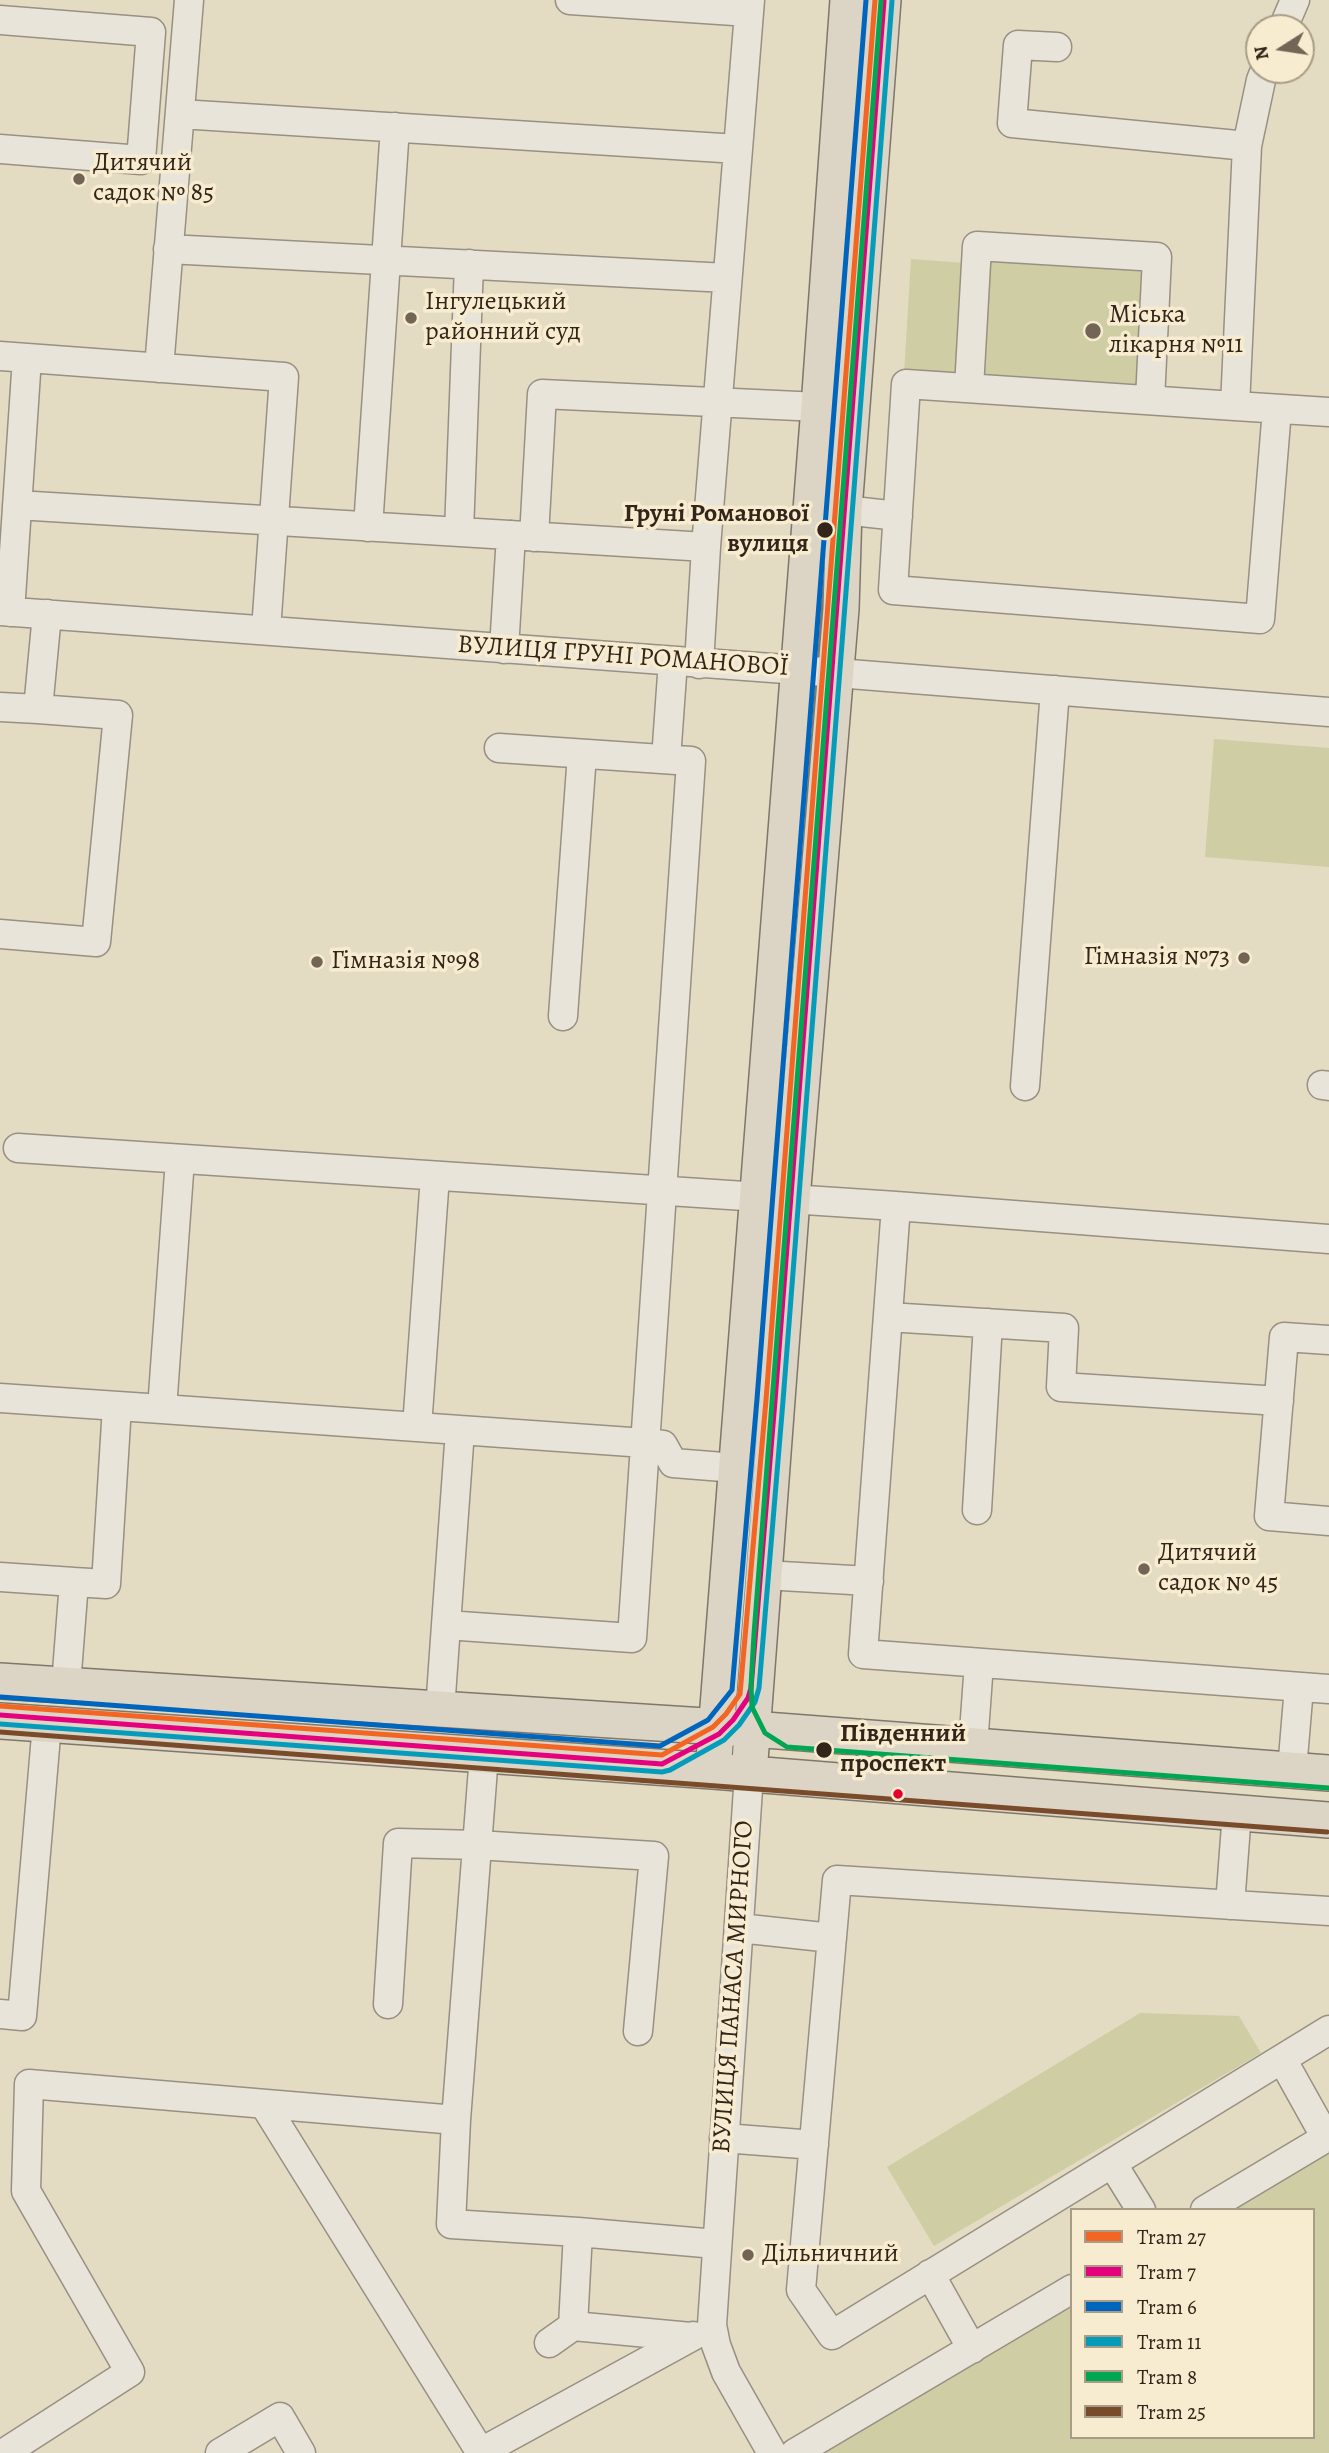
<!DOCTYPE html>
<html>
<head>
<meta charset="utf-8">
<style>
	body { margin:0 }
	#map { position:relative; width:1329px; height:2453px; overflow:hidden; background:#e4dbc3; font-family:Alegreya,serif }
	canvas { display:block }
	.legend { position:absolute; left:1070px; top:2208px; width:245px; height:231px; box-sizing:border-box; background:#f7ecd0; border:2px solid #a99c87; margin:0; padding:9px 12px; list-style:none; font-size:21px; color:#34251a }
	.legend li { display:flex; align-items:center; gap:14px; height:35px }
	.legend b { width:35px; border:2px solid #a99c87 }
	.north { position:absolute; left:1245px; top:14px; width:70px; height:70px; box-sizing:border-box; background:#f7ecd0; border:2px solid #a99c87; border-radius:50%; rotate:258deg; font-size:19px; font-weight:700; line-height:28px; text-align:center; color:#34251a }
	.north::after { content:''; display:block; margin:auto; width:24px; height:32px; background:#726555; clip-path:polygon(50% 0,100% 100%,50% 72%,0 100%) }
</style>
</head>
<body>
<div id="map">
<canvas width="1329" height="2453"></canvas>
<ul class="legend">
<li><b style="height:9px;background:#f26522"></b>Tram 27</li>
<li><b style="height:9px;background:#e5007d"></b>Tram 7</li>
<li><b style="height:9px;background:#0065bd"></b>Tram 6</li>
<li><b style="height:9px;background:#059cbc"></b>Tram 11</li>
<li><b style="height:9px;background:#00a651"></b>Tram 8</li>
<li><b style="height:9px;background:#7a4b2a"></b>Tram 25</li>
</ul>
<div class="north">N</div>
</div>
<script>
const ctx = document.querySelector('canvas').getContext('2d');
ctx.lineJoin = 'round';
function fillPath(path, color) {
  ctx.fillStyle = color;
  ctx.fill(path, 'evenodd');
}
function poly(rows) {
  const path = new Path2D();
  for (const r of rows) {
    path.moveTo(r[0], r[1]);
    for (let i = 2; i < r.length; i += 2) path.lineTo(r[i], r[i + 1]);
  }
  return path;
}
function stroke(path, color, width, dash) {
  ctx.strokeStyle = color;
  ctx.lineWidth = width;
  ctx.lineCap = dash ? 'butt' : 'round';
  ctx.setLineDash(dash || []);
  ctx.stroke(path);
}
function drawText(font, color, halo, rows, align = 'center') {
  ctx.font = font + ' Alegreya,serif';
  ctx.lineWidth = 7;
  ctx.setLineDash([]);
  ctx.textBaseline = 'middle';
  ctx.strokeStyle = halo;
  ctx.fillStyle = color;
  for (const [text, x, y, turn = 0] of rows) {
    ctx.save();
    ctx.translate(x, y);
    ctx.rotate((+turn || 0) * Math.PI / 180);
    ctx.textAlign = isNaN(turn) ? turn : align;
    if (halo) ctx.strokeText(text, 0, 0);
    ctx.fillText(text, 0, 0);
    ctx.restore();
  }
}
const green = poly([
	[911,259,966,263,958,378,904,374],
	[984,260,1147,268,1142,387,979,380],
	[1214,739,1329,748,1329,867,1205,857],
	[1140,2013,1239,2016,1261,2053,934,2246,887,2167],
	[1329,2136,1329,2453,795,2453,1072,2289,1072,2437,1313,2437,1313,2210,1205,2210]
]);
const minor = poly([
	[570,0,749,12],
	[0,20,151,32,141,160,0,149],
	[1283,28,1295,0],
	[1057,47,1018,45,1012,123,1247,146],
	[180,114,738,149],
	[168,249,727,278],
	[0,356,284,377,266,630],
	[159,368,189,0],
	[969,388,977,246,1157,257,1150,400],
	[1235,406,1247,146,1261,80,1265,70],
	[1277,409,1260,619,893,590,906,384,1235,406,1329,412],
	[17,505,706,547,699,664],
	[844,510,898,516],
	[368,527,395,127],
	[459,532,469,264],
	[534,537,542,394,819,407],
	[706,547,750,0],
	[0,611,799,670,1329,712],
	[10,612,27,358],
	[504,649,511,535],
	[0,707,38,709,47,614],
	[666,759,673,661],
	[0,934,96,942,118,715,38,709],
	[563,1016,582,754],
	[1322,1085,1329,1086],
	[1025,1086,1055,690],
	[18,1148,896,1206,1329,1239],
	[180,1159,162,1409,417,1427,435,1176],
	[896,1206,863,1654,1329,1689],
	[888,1317,1064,1328,1061,1387,1279,1401],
	[1329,1340,1284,1337,1269,1516,1329,1521],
	[0,1398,162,1409],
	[417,1427,645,1443,663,1445,673,1463,736,1468],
	[977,1510,988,1323],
	[764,1575,869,1581],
	[0,1577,74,1582,66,1685],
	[74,1582,106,1584,117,1406],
	[446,1625,460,1430],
	[440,1710,446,1625,632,1638,691,761,499,748],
	[973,1746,979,1663],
	[1292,1770,1299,1687],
	[749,1774,712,2325,716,2345,726,2372,772,2453],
	[1230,1905,1237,1812],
	[1329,1911,837,1880,801,2290,832,2335,1329,2030],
	[739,1928,832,1938],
	[388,2004,398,1843,477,1845,654,1856,638,2031],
	[0,2014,22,2016,47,1724],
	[1282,2059,1326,2138],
	[264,2104,481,2453],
	[456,2120,451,2224,578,2232],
	[724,2138,814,2145],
	[1112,2163,1141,2210],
	[1205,2210,1329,2136],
	[930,2274,972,2349],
	[691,2337,573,2326,578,2232,716,2244],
	[549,2343,573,2326],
	[481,2452,693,2336],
	[4,2453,130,2372,26,2191,29,2084,456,2120,484,1755],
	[220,2453,280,2417,301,2453],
	[795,2453,1072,2289]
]);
const major = poly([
	[0,1681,752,1729,1329,1773],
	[0,1721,713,1771,1329,1820],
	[713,1771,819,407,848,0],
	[749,1774,792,1199,841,609,844,510,883,0]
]);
const tram1 = poly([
	[0,1706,662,1755,713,1727,726,1714,740,1694,766,1400,875,0]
]);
const tram2 = poly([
	[0,1715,662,1764,719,1734,733,1720,748,1698,751,1688,775,1401,884,1]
]);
const tram3 = poly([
	[1,1697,660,1746,708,1720,732,1690,757,1399,866,0]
]);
const tram4 = poly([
	[0,1724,662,1772,670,1770,724,1740,739,1725,755,1702,759,1688,783,1401,892,1]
]);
const tram5 = poly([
	[881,1,754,1634,751,1686,752,1707,765,1733,787,1747,1329,1788]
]);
const tram6 = poly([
	[0,1732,1327,1832]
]);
const markers = [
	[79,179,7,"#726555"],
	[411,318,7,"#726555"],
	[1093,331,9,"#726555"],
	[825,530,9,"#34251a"],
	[1244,958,7,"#726555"],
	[317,962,7,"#726555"],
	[1144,1569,7,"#726555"],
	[824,1750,9,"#34251a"],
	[898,1794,6,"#e4002b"],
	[748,2255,7,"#726555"]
];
const poiNames = [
	["Дитячий",93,164],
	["садок № 85",93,194],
	["Інгулецький",425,303],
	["районний суд",425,333],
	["Міська",1109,316],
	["лікарня №11",1109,346],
	["Гімназія №73",1230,958,"right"],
	["Гімназія №98",331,962],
	["Дитячий",1158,1554],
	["садок № 45",1158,1584],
	["Дільничний",762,2255]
];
const stopNames = [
	["Груні Романової",809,515],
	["вулиця",809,545],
	["Південний",840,1735,"left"],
	["проспект",840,1765,"left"]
];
const streetNames = [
	["ВУЛИЦЯ ГРУНІ РОМАНОВОЇ",623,657,4],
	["ВУЛИЦЯ ПАНАСА МИРНОГО",734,1987,-86]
];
fillPath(green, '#cfcda4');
stroke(minor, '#989082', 31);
stroke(major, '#7f776a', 38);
stroke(minor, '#e9e4d9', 28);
stroke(major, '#dcd4c4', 35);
stroke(tram1, '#f26522', 5);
stroke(tram2, '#e5007d', 5);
stroke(tram3, '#0065bd', 5);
stroke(tram4, '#059cbc', 5);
stroke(tram5, '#00a651', 5);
stroke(tram6, '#7a4b2a', 5);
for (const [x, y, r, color] of markers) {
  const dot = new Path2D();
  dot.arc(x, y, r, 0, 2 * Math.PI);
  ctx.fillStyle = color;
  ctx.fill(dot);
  stroke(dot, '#f7ecd0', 2.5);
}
drawText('26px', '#34251a', '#f7ecd0', poiNames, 'left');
drawText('bold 26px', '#34251a', '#f7ecd0', stopNames, 'right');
drawText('26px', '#34251a', '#f7ecd0', streetNames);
</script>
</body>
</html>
